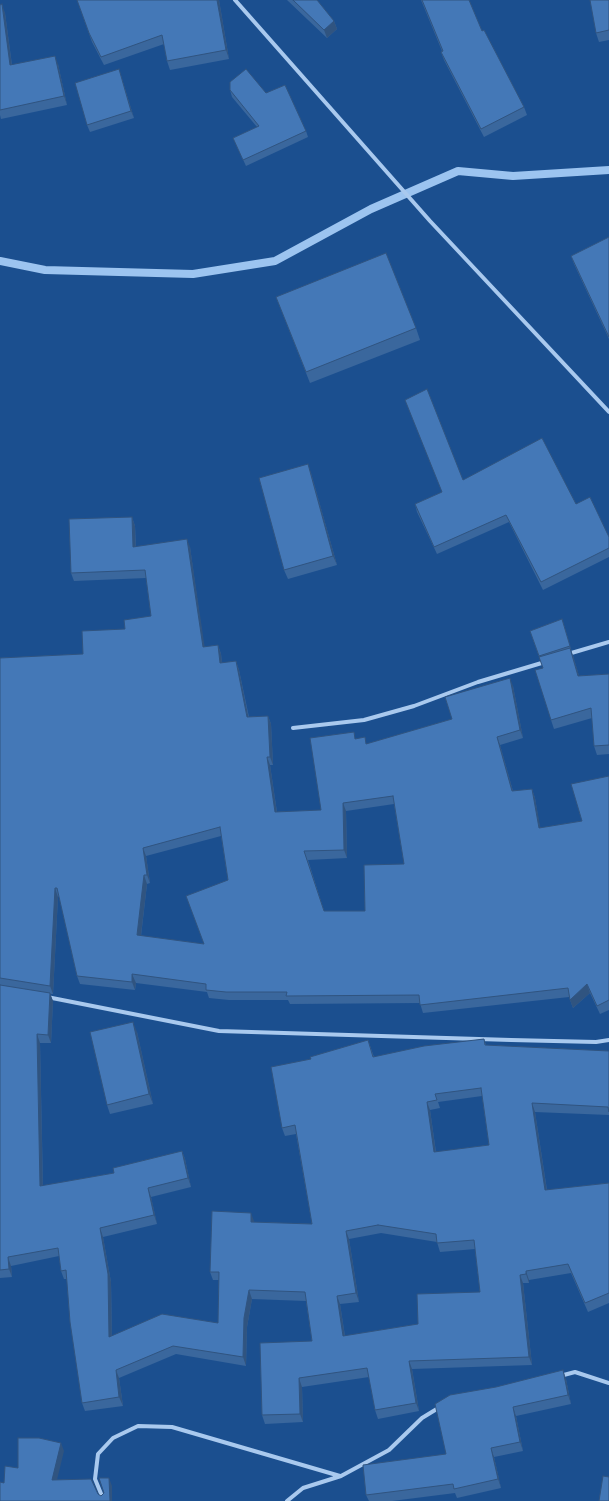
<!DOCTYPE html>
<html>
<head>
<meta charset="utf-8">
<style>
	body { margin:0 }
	canvas { display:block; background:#1b4f8f }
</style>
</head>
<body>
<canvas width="609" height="1501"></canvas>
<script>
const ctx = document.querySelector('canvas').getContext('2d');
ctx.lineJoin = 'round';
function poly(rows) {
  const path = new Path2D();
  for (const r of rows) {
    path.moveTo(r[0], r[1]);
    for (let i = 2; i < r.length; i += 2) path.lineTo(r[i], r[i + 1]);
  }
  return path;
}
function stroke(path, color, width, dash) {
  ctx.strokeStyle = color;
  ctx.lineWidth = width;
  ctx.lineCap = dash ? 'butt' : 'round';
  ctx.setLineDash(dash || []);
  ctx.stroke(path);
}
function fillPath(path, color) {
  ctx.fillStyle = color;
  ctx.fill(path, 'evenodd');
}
const stream = poly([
	[0,261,45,270,193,274,275,261,371,209,458,171,513,176,609,170]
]);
const minor = poly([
	[235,0,430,221,609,412],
	[568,654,609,642],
	[293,728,364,720,414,706,478,682,545,662],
	[47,997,219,1031,511,1040,596,1042,609,1040],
	[560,1376,575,1372,609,1383],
	[104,1501,95,1479,98,1454,113,1438,138,1426,172,1427,340,1476],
	[287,1501,303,1488,341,1476,389,1450,422,1418,440,1407]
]);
const wall = poly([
	[77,0,219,0,229,59,170,70,167,61,164,44,104,65,92,42],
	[287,0,317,0,334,21,337,29,327,38],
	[421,0,469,0,482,31,524,107,527,115,484,137,444,60,441,52,442,51],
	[609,0,609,40,599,42,596,33],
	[0,5,5,13,12,65,58,64,67,105,1,119,0,115],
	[121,76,134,118,90,132,87,125],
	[230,90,266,93,306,131,308,137,246,166,233,138,257,127,232,97],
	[609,237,609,339,574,264,571,256],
	[276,297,416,328,420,340,310,383],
	[311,473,337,565,288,579,284,570],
	[463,480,576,504,609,537,609,557,543,590,509,522,437,554,417,512,415,504,442,492],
	[132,517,135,526,136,546,190,547,204,647,218,645,221,654,222,663,236,661,239,670,249,717,268,716,271,724,273,765,270,765,277,812,321,810,357,738,367,744,452,719,513,686,523,738,500,745,513,791,532,789,535,798,540,828,582,821,609,776,609,1010,600,1014,590,993,573,1008,569,997,423,1013,420,1003,290,1004,288,1000,229,1000,209,998,207,992,136,983,135,990,80,984,77,976,59,896,58,897,53,994,50,994,53,1001,51,1043,40,1043,43,1186,114,1173,182,1151,185,1159,191,1187,151,1197,157,1224,103,1237,111,1282,112,1336,218,1323,219,1280,213,1280,210,1272,254,1221,254,1222,312,1224,296,1134,285,1136,282,1128,311,1059,368,1040,374,1057,484,1039,486,1045,609,1051,609,1115,535,1112,547,1190,609,1183,609,1303,588,1312,571,1273,529,1280,529,1283,523,1283,532,1365,412,1369,419,1411,378,1419,375,1410,369,1377,302,1387,303,1422,265,1424,262,1415,312,1341,306,1301,252,1299,247,1327,246,1366,176,1354,119,1378,123,1406,85,1411,82,1403,67,1279,64,1279,61,1271,59,1256,11,1266,12,1277,0,1278,0,658,83,654,125,629,151,616,146,578,74,581,71,573],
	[394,804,404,864,365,911,324,911,308,860,347,858,346,811],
	[221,836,228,880,204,944,141,936,147,884,150,883,146,856],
	[482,1096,489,1145,436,1152,430,1110,440,1108,438,1102],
	[381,1233,437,1242,440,1252,475,1249,480,1292,418,1324,345,1336,340,1304,359,1302,349,1239],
	[562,619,579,676,609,674,609,754,597,755,594,746,592,718,554,729,551,720,543,668,530,631],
	[137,1032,153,1104,110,1114,107,1105],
	[566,1379,571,1404,516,1416,523,1451,494,1457,501,1488,457,1498,455,1493,392,1501,369,1501,366,1495,446,1454,450,1395]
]);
const shadedWall = poly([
	[217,0,219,0,229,59,226,50],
	[2,4,5,13,13,74,10,65],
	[334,21,337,29,327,38,324,30],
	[55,56,58,64,67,105,64,96],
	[119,69,121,76,134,118,131,111],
	[308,464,311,473,337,565,333,556],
	[132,517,135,526,136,555,133,547],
	[187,539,190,547,206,656,203,647],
	[218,645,221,654,223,671,220,663],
	[570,648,573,656,582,685,578,676],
	[236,661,239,670,250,725,247,717],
	[510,678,513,686,523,738,520,730],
	[268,716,271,724,273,765,270,757],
	[497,737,500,745,515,799,512,791],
	[267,757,270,765,278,820,275,812],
	[532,789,535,798,542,836,539,828],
	[343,803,346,811,347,858,344,850],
	[143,848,146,856,150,883,147,875],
	[144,875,147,884,140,943,137,935],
	[55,888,58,897,53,994,50,986],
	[132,974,136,983,135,990,132,982],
	[587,984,590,993,573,1008,570,1000],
	[50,993,53,1001,51,1043,48,1035],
	[133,1022,137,1032,153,1104,149,1094],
	[37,1034,40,1043,43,1195,40,1186],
	[427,1102,430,1110,437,1161,434,1152],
	[532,1103,535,1112,548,1198,545,1190],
	[182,1151,185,1159,191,1187,188,1178],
	[148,1188,151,1197,157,1224,154,1215],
	[251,1213,254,1221,254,1230,251,1222],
	[100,1228,103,1237,111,1282,112,1345,109,1337],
	[346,1231,349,1239,359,1302,356,1293],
	[8,1257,11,1266,12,1277,9,1269],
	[526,1271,529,1280,529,1283,526,1274],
	[520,1275,523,1283,532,1365,529,1357],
	[249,1290,252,1299,247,1327,246,1366,243,1357,244,1318],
	[337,1296,340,1304,346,1344,343,1336],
	[409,1361,412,1369,419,1411,416,1403],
	[116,1370,119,1378,123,1406,119,1397],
	[563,1370,566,1379,571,1404,568,1395],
	[299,1378,302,1387,303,1422,300,1414],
	[513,1407,516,1416,523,1451,520,1442],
	[61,1443,64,1451,55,1488,52,1480],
	[491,1448,494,1457,501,1488,498,1479],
	[109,1478,112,1486,112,1501,110,1501]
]);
const building = poly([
	[77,0,217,0,226,50,167,61,162,35,101,57,89,33,77,0],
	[293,0,317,0,334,21,324,30,293,0],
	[422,0,469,0,482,31,484,30,524,107,481,129,441,52,443,51,422,0],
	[590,0,609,0,609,30,596,33,590,0],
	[2,4,10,65,55,56,64,96,0,110,0,5,2,4],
	[119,69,131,111,87,125,75,83,119,69],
	[246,69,266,93,285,85,306,131,243,160,233,138,259,126,230,90,230,82,246,69],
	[609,237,609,337,571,256,609,237],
	[386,253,416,328,306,372,276,297,386,253],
	[427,389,463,480,542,438,576,504,590,497,609,537,609,548,541,582,506,515,434,547,415,504,442,492,405,400,427,389],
	[308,464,333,556,284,570,259,478,308,464],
	[132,517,133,547,187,539,203,647,218,645,220,663,236,661,247,717,268,716,270,757,267,757,275,812,321,810,310,738,354,732,355,739,365,737,366,744,452,719,445,697,510,678,520,730,497,737,512,791,532,789,539,828,582,821,571,784,609,776,609,1000,597,1006,587,984,570,1000,568,988,420,1005,419,995,286,996,287,992,226,992,206,990,206,984,132,974,132,982,77,976,57,888,55,888,50,986,0,978,0,658,83,654,82,631,125,629,124,620,151,616,145,570,71,573,69,519,132,517],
	[393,796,404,864,364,865,365,911,324,911,304,851,344,850,343,803,393,796],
	[220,827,228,880,186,896,204,944,137,935,144,875,147,875,143,848,220,827],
	[562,619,570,646,539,656,530,631,562,619],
	[570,648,578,676,609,674,609,745,594,746,591,708,551,720,535,670,543,668,539,657,570,648],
	[0,985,50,993,48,1035,37,1034,40,1186,114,1173,113,1168,182,1151,188,1178,148,1188,154,1215,100,1228,108,1274,109,1337,162,1314,218,1323,219,1272,210,1272,212,1211,251,1213,251,1222,312,1224,295,1125,282,1128,271,1067,311,1059,310,1057,368,1040,373,1057,424,1046,484,1039,485,1045,609,1051,609,1112,608,1107,532,1103,545,1190,609,1183,609,1293,585,1303,568,1264,526,1271,526,1274,520,1275,529,1357,409,1361,416,1403,375,1410,367,1368,299,1378,300,1414,262,1415,260,1343,312,1341,305,1292,249,1290,244,1318,243,1357,173,1346,116,1370,119,1397,82,1403,70,1322,66,1270,61,1271,58,1248,8,1257,9,1269,0,1270,0,985],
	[481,1088,489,1145,434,1152,427,1102,437,1100,435,1094,481,1088],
	[378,1225,436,1234,437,1243,474,1240,480,1292,417,1294,418,1324,343,1336,337,1296,356,1293,346,1231,378,1225],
	[133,1022,149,1094,107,1105,90,1032,133,1022],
	[563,1370,568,1395,513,1407,520,1442,491,1448,498,1479,454,1489,453,1484,366,1495,363,1465,446,1454,435,1404,450,1395,496,1387,563,1370],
	[18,1438,39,1438,61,1443,52,1480,91,1479,98,1494,101,1496,104,1493,99,1478,109,1478,110,1501,0,1501,0,1482,4,1483,5,1466,18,1468,18,1438],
	[603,1476,609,1477,609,1501,599,1501,603,1476]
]);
stroke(stream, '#9cc4f0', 8);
stroke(minor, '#a9c9ee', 4);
fillPath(wall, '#3a679d');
fillPath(shadedWall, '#305480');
fillPath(building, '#4478b7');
stroke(building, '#305480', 1);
</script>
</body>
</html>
